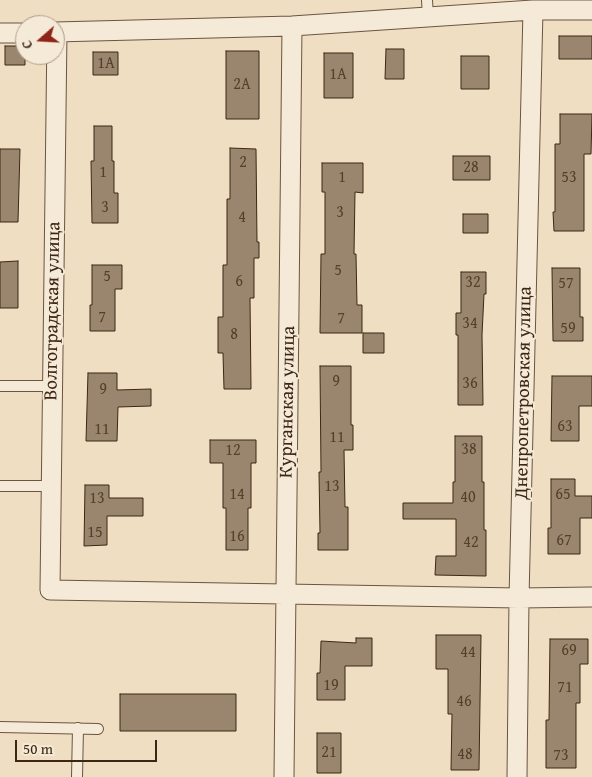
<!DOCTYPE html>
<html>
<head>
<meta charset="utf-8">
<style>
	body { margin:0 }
	#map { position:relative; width:592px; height:777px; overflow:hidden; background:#efdec2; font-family:"Gentium Book Plus",serif }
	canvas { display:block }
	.north { position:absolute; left:15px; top:15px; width:50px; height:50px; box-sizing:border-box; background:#f5ead7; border:1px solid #ab9c89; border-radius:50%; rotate:251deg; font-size:14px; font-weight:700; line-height:20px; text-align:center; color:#3d2714 }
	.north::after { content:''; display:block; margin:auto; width:18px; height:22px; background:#8f2418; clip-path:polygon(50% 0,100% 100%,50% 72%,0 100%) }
	.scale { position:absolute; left:15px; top:740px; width:142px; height:22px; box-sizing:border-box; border:2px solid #3d2714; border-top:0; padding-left:6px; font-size:15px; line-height:18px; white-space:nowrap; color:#3d2714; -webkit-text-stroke:4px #f5ead7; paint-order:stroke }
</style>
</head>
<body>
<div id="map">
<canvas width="592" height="777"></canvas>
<div class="north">С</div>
<div class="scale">50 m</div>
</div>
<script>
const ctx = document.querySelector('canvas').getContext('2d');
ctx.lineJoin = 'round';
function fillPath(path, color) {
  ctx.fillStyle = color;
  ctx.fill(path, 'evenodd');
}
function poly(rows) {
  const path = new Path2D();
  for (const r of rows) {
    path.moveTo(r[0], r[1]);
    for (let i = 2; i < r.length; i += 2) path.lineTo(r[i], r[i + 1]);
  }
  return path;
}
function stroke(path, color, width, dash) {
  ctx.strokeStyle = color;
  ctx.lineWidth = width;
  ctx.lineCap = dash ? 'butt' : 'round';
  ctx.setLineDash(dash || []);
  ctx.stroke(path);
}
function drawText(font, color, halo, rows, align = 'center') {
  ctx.font = font + ' "Gentium Book Plus",serif';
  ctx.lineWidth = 4;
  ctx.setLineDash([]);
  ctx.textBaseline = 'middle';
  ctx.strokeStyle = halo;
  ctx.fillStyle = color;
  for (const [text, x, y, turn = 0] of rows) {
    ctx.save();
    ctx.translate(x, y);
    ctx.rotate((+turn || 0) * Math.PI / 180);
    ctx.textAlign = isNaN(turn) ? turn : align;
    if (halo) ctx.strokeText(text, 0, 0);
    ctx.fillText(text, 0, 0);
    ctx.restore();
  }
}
const building = poly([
	[559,36,592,36,592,59,559,59,559,36],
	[5,46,25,46,25,65,5,65,5,46],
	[386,49,404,49,404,79,385,79,386,49],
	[226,51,259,51,259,119,226,119,226,51],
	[93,52,118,52,118,75,93,75,93,52],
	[324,53,353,53,353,98,324,98,324,53],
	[461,56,489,56,489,89,461,89,461,56],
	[560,114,592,114,591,154,584,154,584,231,554,231,553,212,555,212,555,144,560,144,560,114],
	[94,126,112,126,112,161,114,161,114,193,118,193,118,223,92,223,91,161,94,161,94,126],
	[230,148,256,149,257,242,259,242,259,258,254,258,254,298,250,298,251,389,224,389,223,353,218,353,218,317,223,317,223,265,227,265,227,199,230,199,230,148],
	[0,149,20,149,18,222,0,222,0,149],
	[453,156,490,156,490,180,453,180,453,156],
	[322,163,363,163,363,193,355,192,354,254,356,254,357,305,362,305,362,333,320,333,321,254,325,254,325,192,322,192,322,163],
	[463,214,488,214,488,233,463,233,463,214],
	[18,261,18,308,0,308,0,262,18,261],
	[92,265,122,265,122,289,115,289,115,331,90,331,90,305,92,305,92,265],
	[552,268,580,268,580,317,583,317,583,341,553,341,552,268],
	[461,272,486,272,486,294,484,294,482,335,483,405,458,405,458,335,456,335,456,313,461,313,461,272],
	[363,333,384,333,384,353,363,353,363,333],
	[320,366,351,366,351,425,353,425,353,450,344,450,345,507,348,507,348,550,318,550,318,533,320,533,319,472,321,472,320,366],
	[88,373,117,373,117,390,151,389,151,406,118,407,117,441,86,441,88,373],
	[552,376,592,376,592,406,579,406,579,441,551,441,552,376],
	[455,436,482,436,482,482,484,482,484,530,486,530,486,576,435,575,436,556,456,556,456,519,403,519,403,503,453,503,453,482,455,482,455,436],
	[210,440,256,440,256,463,251,463,251,508,248,508,248,550,226,550,226,508,223,508,223,463,210,463,210,440],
	[551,479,575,479,575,496,592,496,592,518,580,518,580,554,548,554,548,528,551,528,551,479],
	[85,485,109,485,109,498,143,498,143,516,107,516,107,545,84,546,85,485],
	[436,635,481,635,479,770,451,770,452,714,448,714,448,669,436,669,436,635],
	[356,638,372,638,372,666,345,666,345,700,317,700,317,673,320,673,321,641,356,643,356,638],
	[550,639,588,639,588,664,580,664,580,703,576,703,576,768,546,768,546,720,549,720,550,639],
	[120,694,236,694,236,731,120,731,120,694],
	[317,733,341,733,341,773,317,773,317,733]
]);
const service = poly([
	[427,0,428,17],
	[0,386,52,386],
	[0,486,51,486],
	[0,727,98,729],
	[77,777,78,728]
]);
const minor = poly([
	[55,32,292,26,533,10,592,10],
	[57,32,50,590,519,598,592,597],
	[0,33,25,33],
	[284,777,292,26],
	[517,777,519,598,533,10]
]);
const numberNames = [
	["1А",106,64],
	["1А",338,75],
	["2А",242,85],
	["2",243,163],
	["28",471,168],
	["1",103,173],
	["1",342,178],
	["53",569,178],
	["3",105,208],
	["3",340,213],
	["4",242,218],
	["5",338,271],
	["5",107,277],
	["6",239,282],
	["32",473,283],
	["57",566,284],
	["7",102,318],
	["7",341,319],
	["34",470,324],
	["59",568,329],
	["8",234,335],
	["9",336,382],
	["36",470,384],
	["9",103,390],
	["63",565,427],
	["11",102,430],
	["11",337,438],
	["38",469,450],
	["12",233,451],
	["13",332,487],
	["14",237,495],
	["65",563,495],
	["40",468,498],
	["13",97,499],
	["15",95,533],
	["16",237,537],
	["67",564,541],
	["42",471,543],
	["69",569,651],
	["44",468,653],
	["19",331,686],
	["71",565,688],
	["46",464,702],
	["21",329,753],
	["48",465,755],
	["73",561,756]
];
const streetNames = [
	["Волгоградская улица",53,311,-89],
	["Днепропетровская улица",524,393,-89],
	["Курганская улица",288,402,-89]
];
fillPath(building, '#9a866e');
stroke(building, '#3d2714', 1);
stroke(service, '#6a5540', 12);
stroke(minor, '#6a5540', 21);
stroke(service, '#f5ead7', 10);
stroke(minor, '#f5ead7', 19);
drawText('16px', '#543f2a', null, numberNames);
drawText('19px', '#3d2714', '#f5ead7', streetNames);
</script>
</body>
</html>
